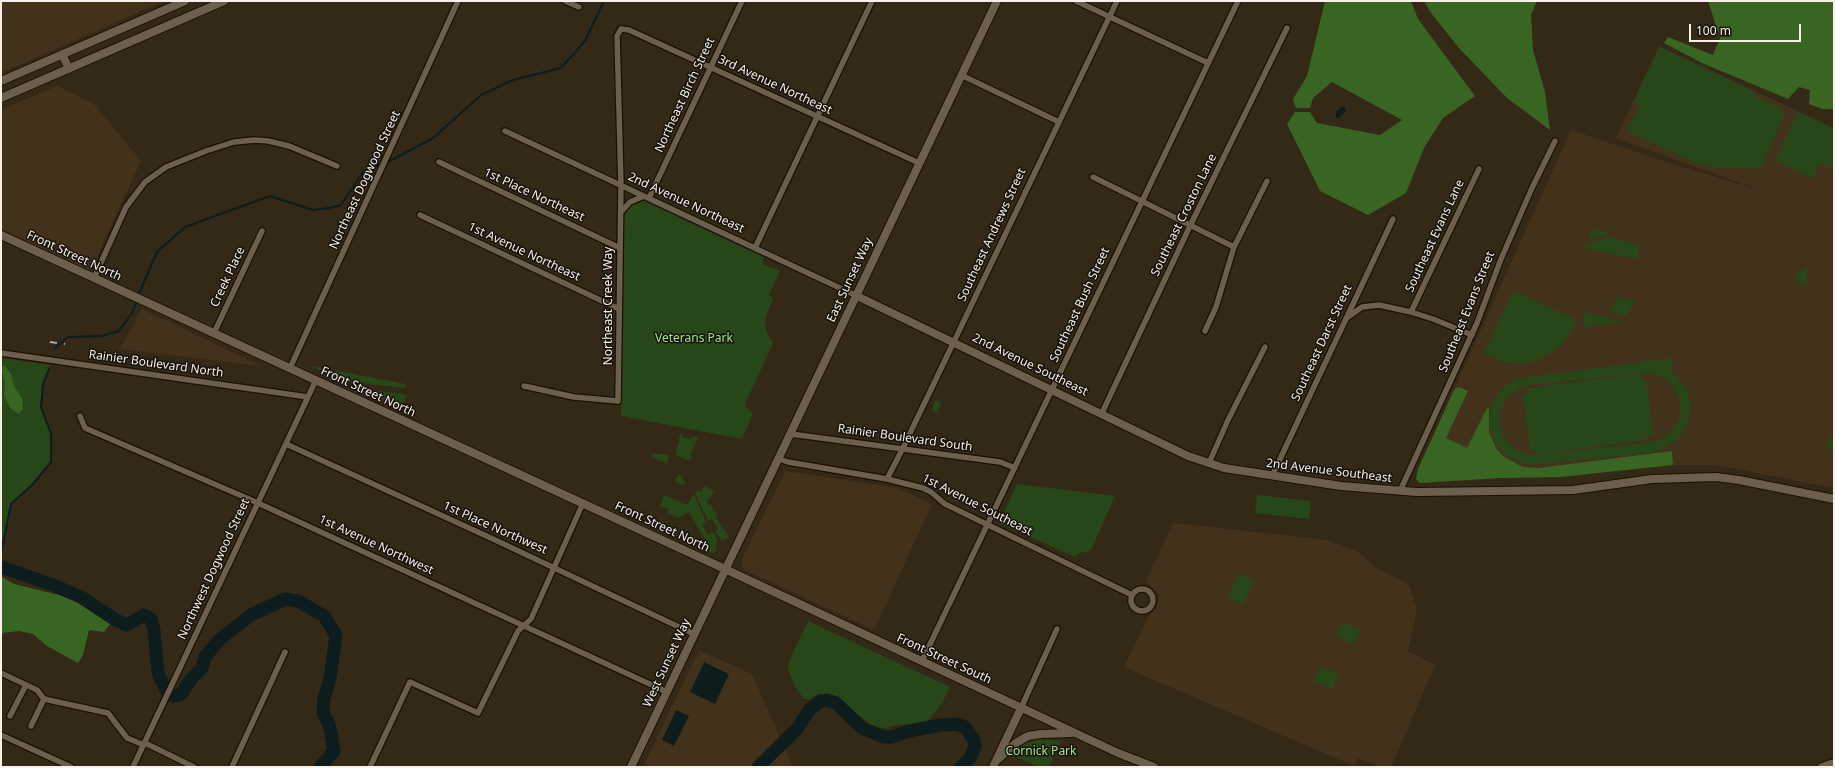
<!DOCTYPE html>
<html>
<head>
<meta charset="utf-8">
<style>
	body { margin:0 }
	#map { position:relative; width:1835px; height:768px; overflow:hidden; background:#342817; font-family:"Noto Sans",sans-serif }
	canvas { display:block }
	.frame { position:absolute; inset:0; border:2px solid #f9f1e7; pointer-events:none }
	.scale { position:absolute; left:1689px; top:24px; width:112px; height:18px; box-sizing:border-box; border:2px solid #f9f1e7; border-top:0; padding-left:5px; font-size:12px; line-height:14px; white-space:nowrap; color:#f9f1e7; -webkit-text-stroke:3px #17120b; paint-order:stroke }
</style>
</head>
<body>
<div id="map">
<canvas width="1835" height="768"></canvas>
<div class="frame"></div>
<div class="scale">100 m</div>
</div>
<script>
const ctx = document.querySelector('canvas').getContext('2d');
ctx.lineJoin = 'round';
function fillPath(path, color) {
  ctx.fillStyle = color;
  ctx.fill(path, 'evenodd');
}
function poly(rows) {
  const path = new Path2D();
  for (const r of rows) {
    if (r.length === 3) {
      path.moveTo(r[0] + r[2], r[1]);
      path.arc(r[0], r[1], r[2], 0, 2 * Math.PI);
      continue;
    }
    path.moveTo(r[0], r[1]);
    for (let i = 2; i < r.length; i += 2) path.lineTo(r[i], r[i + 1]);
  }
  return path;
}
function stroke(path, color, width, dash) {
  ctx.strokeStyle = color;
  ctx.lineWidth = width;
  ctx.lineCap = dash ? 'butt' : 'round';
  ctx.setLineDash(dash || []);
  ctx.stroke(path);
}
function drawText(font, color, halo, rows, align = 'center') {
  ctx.font = font + ' "Noto Sans",sans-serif';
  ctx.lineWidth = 3;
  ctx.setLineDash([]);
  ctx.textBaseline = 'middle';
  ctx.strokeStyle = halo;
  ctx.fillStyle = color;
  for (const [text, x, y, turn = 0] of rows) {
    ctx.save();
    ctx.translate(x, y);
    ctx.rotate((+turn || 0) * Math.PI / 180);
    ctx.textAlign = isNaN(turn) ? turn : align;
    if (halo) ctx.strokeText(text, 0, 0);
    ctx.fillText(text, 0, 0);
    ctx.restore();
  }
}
const built = poly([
	[1,1,164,1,1,73],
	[1659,46,1834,128,1834,488,1716,465,1668,465,1561,477,1500,478,1420,483,1416,479,1418,469,1571,130,1672,164,1760,190,1616,138],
	[57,86,94,104,141,161,90,271,1,229,1,110],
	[142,309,261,366,120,349],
	[785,471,897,488,932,504,874,630,743,569,742,559],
	[1173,523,1326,540,1359,552,1375,567,1409,584,1417,610,1408,651,1435,665,1391,767,1379,767,1358,758,1354,766,1124,667,1149,615,1154,611,1158,604,1159,595,1155,590,1146,582],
	[699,650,752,674,793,767,643,767]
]);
const green = poly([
	[1660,47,1757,93,1756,97,1782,109,1784,115,1760,169,1711,167,1704,164,1702,165,1698,164,1631,133,1629,127,1640,104,1634,101],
	[1798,112,1834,129,1834,170,1820,163,1812,178,1775,160],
	[644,201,763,257,763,264,780,271,769,295,773,298,765,320,767,333,773,343,746,402,745,406,753,414,742,439,621,416,621,260,625,214,625,211,634,202],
	[1591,229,1607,232,1608,234,1589,240],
	[1609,237,1640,246,1637,259,1583,248,1583,246],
	[1809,265,1805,285,1795,280,1798,272,1804,271],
	[1516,292,1577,320,1568,338,1558,348,1536,361,1519,363,1503,362,1484,353,1512,294],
	[1618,297,1635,301,1626,316,1610,312],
	[1583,312,1623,322,1584,327],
	[1,358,50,365,43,384,41,407,51,434,51,462,32,485,11,504,1,553],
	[1671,358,1672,370,1670,370,1676,376,1686,388,1690,403,1690,411,1686,426,1682,433,1678,439,1665,448,1650,453,1531,465,1523,463,1509,457,1498,446,1494,440,1489,424,1490,409,1493,402,1502,389,1516,379],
	[1642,373,1654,374,1665,379,1674,387,1679,398,1681,410,1678,422,1671,432,1661,440,1649,443,1531,455,1514,449,1502,435,1499,423,1500,411,1505,400,1519,388,1530,385],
	[311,366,406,384,405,388,341,381],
	[1639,374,1640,379,1646,379,1653,434,1647,435,1647,440,1536,454,1535,449,1530,450,1523,395,1528,394,1528,388],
	[352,386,360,388,407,395,400,409],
	[935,400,941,403,937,413,932,410],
	[680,434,682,434,683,438,691,439,692,436,698,437,690,455,692,456,689,461,676,455],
	[1830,435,1834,440,1834,451,1827,448],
	[653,453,669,455,667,464,652,457],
	[678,475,681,475,686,484,681,485,675,481],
	[1017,484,1115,496,1091,550,1088,552,1078,553,1075,557,999,523],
	[704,486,712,490,714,493,707,501,708,504,713,506,712,509,718,514,716,517,729,537,722,541,715,531,718,529,712,519,708,521,695,493,698,491,701,492],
	[694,494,706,522,702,525,708,535,713,532,718,541,715,546,717,550,714,553,705,551,710,548,689,512,678,518,667,513,669,509,664,507,660,507,664,495,684,504,688,504],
	[1257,495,1311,501,1309,519,1255,513],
	[1239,574,1254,581,1243,604,1228,597],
	[808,621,950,687,941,705,925,724,896,725,885,728,874,727,837,698,827,694,818,694,810,699,804,699,794,685,788,669,790,659],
	[1342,622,1360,630,1353,644,1336,636],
	[1321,666,1339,674,1332,689,1314,681],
	[1040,739,1061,741,1049,767,1038,767,1011,754,1024,744]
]);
const forest = poly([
	[1325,1,1411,1,1418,19,1475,96,1443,118,1424,148,1406,193,1368,215,1320,191,1287,124,1295,112,1310,112,1317,123,1380,135,1402,120,1332,82,1313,98,1310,108,1296,108,1293,99,1307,76],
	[1424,1,1537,1,1531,15,1533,50,1545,92,1550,130,1507,98,1459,48,1431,13],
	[1708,1,1834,1,1834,109,1822,109,1809,104,1810,90,1799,87,1788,99,1702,63,1664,43,1668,37,1713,55,1720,38],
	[5,366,11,374,14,386,22,398,23,409,19,414,10,408,4,395,5,383,1,367],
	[1458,387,1468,391,1446,438,1467,448,1487,408,1489,409,1489,432,1497,450,1504,457,1523,467,1539,468,1672,451,1673,465,1561,477,1500,478,1420,483,1416,479,1418,469,1454,390],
	[1,576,14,584,71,598,110,624,104,632,89,630,83,655,78,663,47,646,33,634,19,631,3,633,1,638]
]);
const water = poly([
	[1341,107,1345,107,1346,111,1339,118,1336,118,1336,112],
	[704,662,729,674,715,704,690,692],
	[676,710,689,716,674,746,662,740]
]);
const stream = poly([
	[386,163,433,138,481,95,513,80,561,68,585,41,604,1],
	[138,296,157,252,185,227,270,196,313,210,329,208,341,205,363,172,382,164],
	[55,348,68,337,102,336,119,331,132,313,137,300],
	[1,553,11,504,32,485,51,462,51,434,41,407,43,384,49,369]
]);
const river = poly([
	[1,567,53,585,81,597,116,620,127,625,144,615,151,619,154,630,158,673,167,692,173,696,179,695,183,692,191,679,202,668,205,657,219,640,251,615,285,599,298,601,324,616,336,635,330,679,324,698,323,712,330,727,334,751,320,767],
	[758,767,797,729,810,709,821,701,827,700,836,703,862,728,884,737,891,737,909,731,941,725,956,724,965,727,974,740,975,746,970,758,961,767]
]);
const street = poly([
	[565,1,579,7],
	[1076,1,1208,63],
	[961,75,1059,122],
	[505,131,857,296],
	[439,162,620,248],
	[1093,177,1234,247],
	[649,198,742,1],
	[621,212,630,202,644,196],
	[420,215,619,309],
	[755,248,872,1],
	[94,278,126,207,145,182,166,167,206,151,234,142,255,140,268,141,289,146,337,166],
	[1411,312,1479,169],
	[1348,317,1362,307,1379,305,1411,312,1433,319,1472,335],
	[1205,331,1216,307,1234,247,1267,181],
	[214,333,262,231],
	[1,353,308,397],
	[290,368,458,1],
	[524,386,574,397,618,401,621,185,617,36,621,29,629,30,919,163],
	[1102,413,1190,226,1287,28],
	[80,416,85,428,258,503,667,692],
	[791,434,1000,462,1015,468],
	[286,444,493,539,694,634],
	[779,459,788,462,887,479,923,488,931,492,945,504,1132,595],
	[1209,463,1228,420,1265,347],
	[1272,476,1393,219],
	[887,479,902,450,1117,1],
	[1400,491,1477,323,1501,259,1532,188,1555,141],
	[1142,600,11],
	[922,661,1238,1],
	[1,673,37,690,44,699,108,713,127,738,144,745],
	[1021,708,1057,629],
	[10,716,26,685],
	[31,726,44,699],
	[1,735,71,767],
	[145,743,194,767],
	[133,767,316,380],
	[232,767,285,652],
	[370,767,410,682,478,713,518,631,531,619,583,503]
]);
const secondary = poly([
	[62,54,69,69],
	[1,81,185,1],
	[1,98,224,1],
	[1,235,725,569,1118,753,1154,767],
	[857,296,1188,456,1224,468,1341,486,1417,492,1573,490,1652,479,1716,477,1739,480,1834,499],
	[996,761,1016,743,1028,736,1041,734,1072,733],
	[631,767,997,1],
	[993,767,1021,708],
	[1822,767,1834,763]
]);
const rail = poly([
	[50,342,65,344]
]);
const streetNames = [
	["3rd Avenue Northeast",775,85,25],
	["Northeast Birch Street",685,95,-65],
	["Northeast Dogwood Street",365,180,-65],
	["1st Place Northeast",534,195,25],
	["2nd Avenue Northeast",686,203,25],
	["Southeast Croston Lane",1184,215,-64],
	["Southeast Andrews Street",992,235,-65],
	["Southeast Evans Lane",1435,236,-65],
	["1st Avenue Northeast",524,252,25],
	["Front Street North",74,256,25],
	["Creek Place",228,277,-65],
	["East Sunset Way",850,280,-65],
	["Southeast Bush Street",1080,305,-65],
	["Northeast Creek Way",609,306,-90],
	["Southeast Evans Street",1467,312,-68],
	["Southeast Darst Street",1322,343,-65],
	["Rainier Boulevard North",156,364,8],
	["2nd Avenue Southeast",1030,365,26],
	["Front Street North",368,392,25],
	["Rainier Boulevard South",905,438,8],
	["2nd Avenue Southeast",1329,471,7],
	["1st Avenue Southeast",977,505,27],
	["Front Street North",662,527,25],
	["1st Place Northwest",495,528,24],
	["1st Avenue Northwest",376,545,25],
	["Northwest Dogwood Street",214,569,-65],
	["Front Street South",944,659,25],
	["West Sunset Way",667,663,-65]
];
const parkNames = [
	["Veterans Park",694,339],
	["Cornick Park",1041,752]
];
fillPath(built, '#42321c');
fillPath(green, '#284718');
fillPath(forest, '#396522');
fillPath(water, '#0d1d1e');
stroke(stream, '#0d1d1e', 2);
stroke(river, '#0d1d1e', 13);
stroke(street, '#1b1003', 8);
stroke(secondary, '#1b1003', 10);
stroke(street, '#6c5f4d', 5.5);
stroke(secondary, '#6c5f4d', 8);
stroke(rail, '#afa599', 2, [7, 7]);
drawText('12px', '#f9f1e7', '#17120b', streetNames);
drawText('12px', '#a3e387', '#17120b', parkNames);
</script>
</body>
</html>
